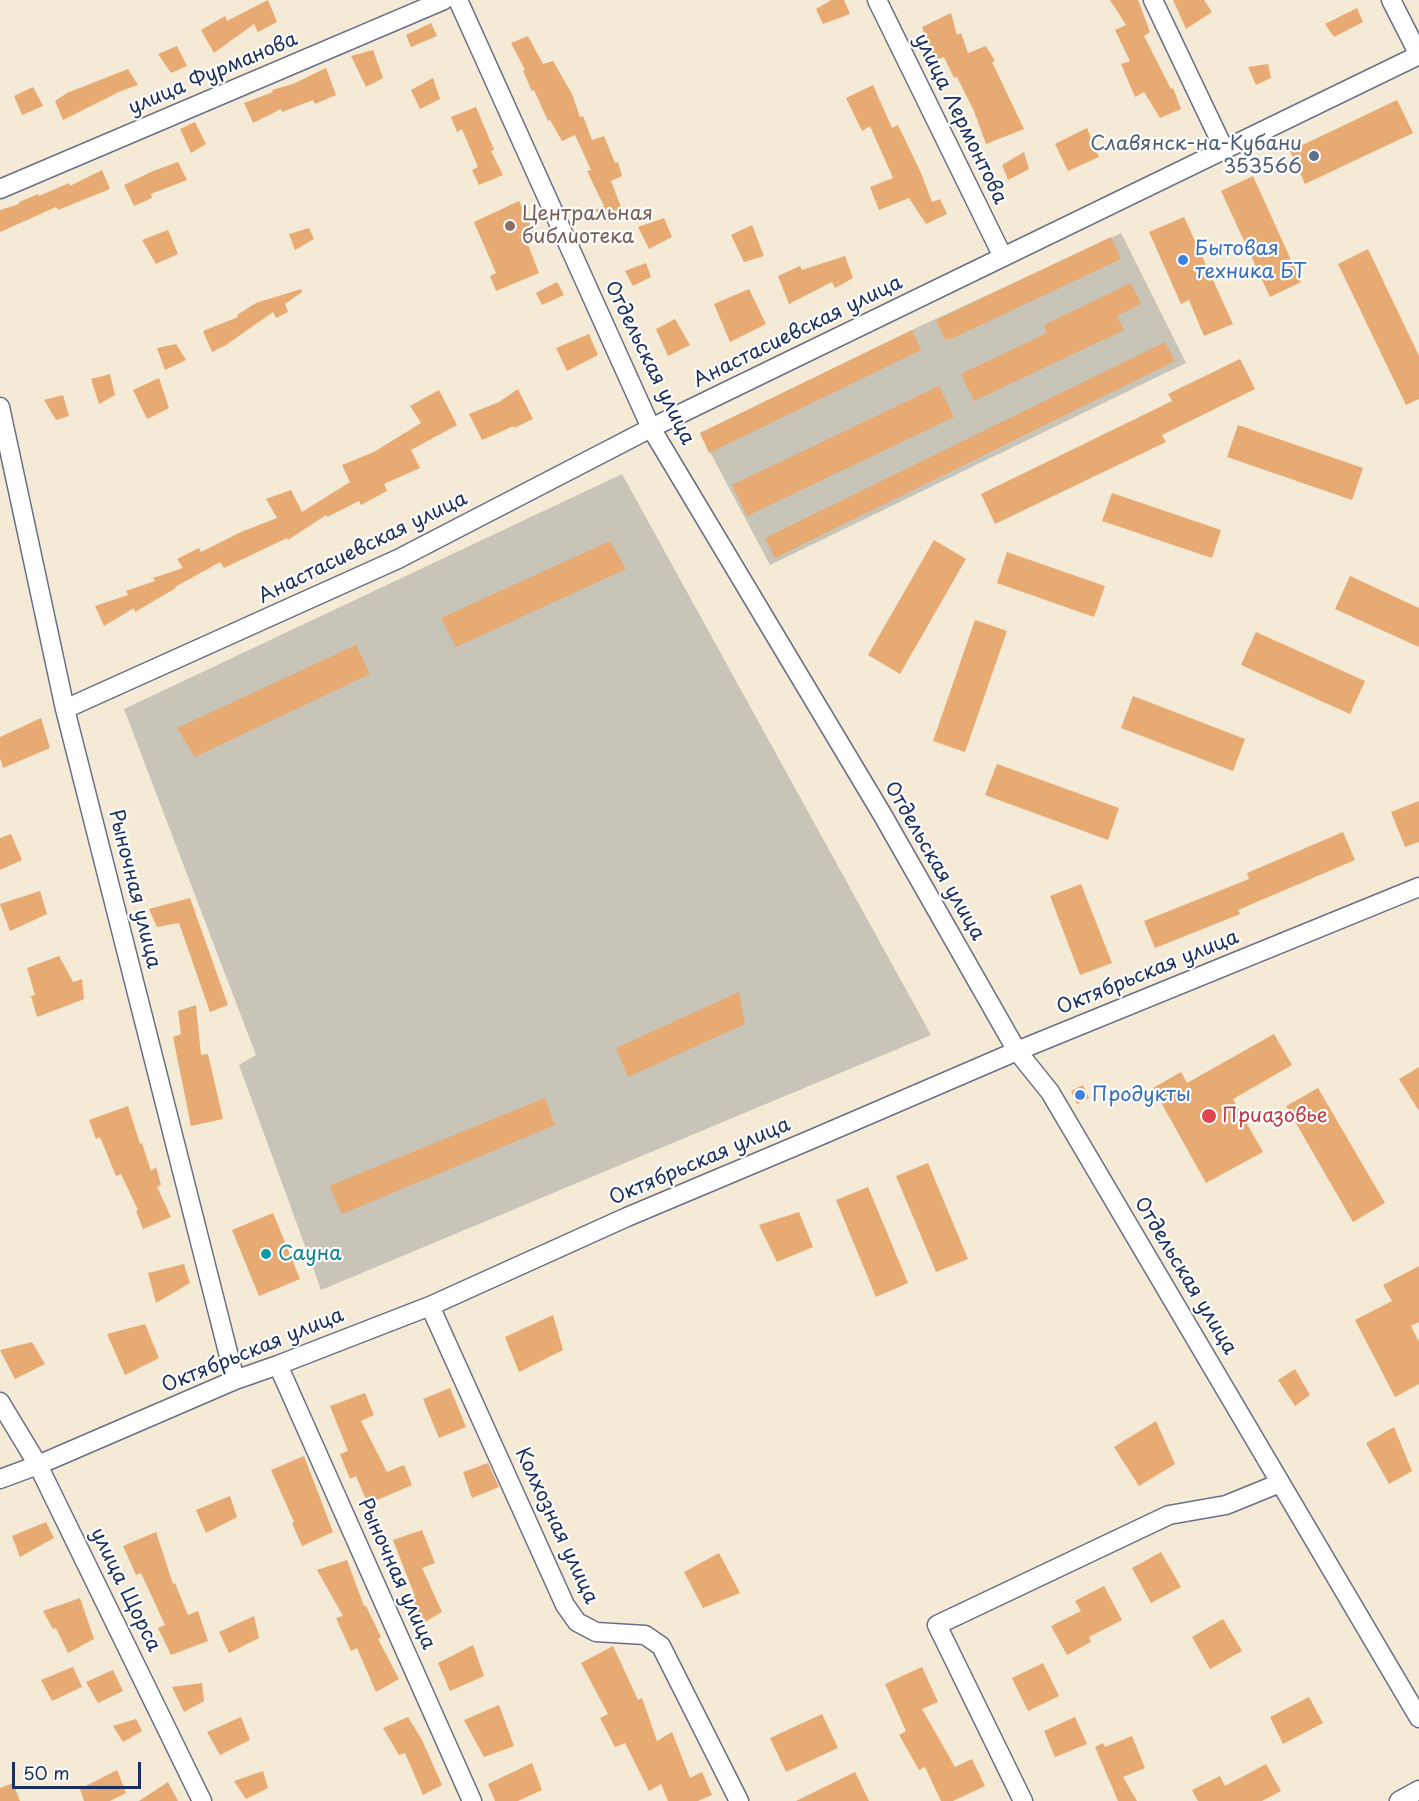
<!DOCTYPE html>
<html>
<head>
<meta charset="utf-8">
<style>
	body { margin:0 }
	#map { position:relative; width:1419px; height:1801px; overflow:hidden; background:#f4ead5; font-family:"Playpen Sans",sans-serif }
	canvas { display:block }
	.scale { position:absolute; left:12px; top:1762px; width:129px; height:27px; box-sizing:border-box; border:3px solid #1b2f5e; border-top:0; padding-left:8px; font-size:18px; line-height:21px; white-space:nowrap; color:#1b2f5e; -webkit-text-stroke:4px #fff; paint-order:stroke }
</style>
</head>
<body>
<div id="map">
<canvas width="1419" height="1801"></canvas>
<div class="scale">50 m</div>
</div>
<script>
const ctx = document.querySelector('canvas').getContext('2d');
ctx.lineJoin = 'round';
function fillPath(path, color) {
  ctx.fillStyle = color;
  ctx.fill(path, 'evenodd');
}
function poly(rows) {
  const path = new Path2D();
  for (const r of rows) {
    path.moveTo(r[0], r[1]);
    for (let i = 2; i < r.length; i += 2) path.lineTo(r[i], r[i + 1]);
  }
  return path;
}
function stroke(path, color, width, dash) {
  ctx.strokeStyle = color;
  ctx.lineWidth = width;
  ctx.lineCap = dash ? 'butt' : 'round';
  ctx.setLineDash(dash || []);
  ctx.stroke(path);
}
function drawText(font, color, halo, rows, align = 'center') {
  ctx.font = font + ' "Playpen Sans",sans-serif';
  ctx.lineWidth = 4.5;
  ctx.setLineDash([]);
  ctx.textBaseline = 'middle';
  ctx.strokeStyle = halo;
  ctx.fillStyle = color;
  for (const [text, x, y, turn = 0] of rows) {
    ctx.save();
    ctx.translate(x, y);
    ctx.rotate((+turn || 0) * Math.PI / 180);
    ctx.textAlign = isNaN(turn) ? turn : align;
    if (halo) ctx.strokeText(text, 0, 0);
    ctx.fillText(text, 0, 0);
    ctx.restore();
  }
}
const industrial = poly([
	[1121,233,1186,363,770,565,700,433,912,330],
	[622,474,931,1035,321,1290,239,1065,256,1055,124,709]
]);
const building = poly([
	[268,0,277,22,258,32,254,24,214,53,201,30,225,16,227,21],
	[831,0,844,0,850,14,823,24,816,9],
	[1110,0,1138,0,1150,32,1144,36,1171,89,1173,88,1181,109,1160,118,1144,92,1135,97,1121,64,1130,61,1115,30,1126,25],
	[1173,0,1204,0,1212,12,1186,29],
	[1357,8,1363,22,1334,37,1325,24],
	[951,13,957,35,961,33,968,53,986,46,995,61,992,62,1024,129,986,144,974,111,957,77,954,78,944,57,936,60,926,48,929,47,922,27],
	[431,23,437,36,411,47,406,35],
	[528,36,543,64,553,61,572,94,580,117,583,116,592,140,604,136,615,163,618,162,622,176,611,181,624,215,605,223,595,210,604,206,587,171,591,170,575,135,562,141,550,120,548,121,534,90,532,91,523,71,525,70,511,43],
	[177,46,187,66,171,73,158,54],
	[373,50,383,78,366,87,351,56],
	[1268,64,1271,78,1256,85,1248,67],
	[326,68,336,95,315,104,313,100,282,112,281,109,253,123,244,103,273,92,272,90,293,84],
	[128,69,138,85,121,91,63,120,55,101,67,93],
	[433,78,440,99,420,109,411,90],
	[873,85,892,128,898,125,921,173,932,202,940,199,947,214,926,224,909,198,879,210,870,187,893,178,870,126,862,131,846,98],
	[33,87,43,106,22,115,14,96],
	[1397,100,1413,133,1305,184,1290,151],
	[476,107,494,150,491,151,503,175,479,185,472,170,478,167,462,129,457,132,451,117],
	[195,122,206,144,191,153,180,129],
	[1087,128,1099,157,1068,171,1055,144],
	[1024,152,1029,169,1008,180,1002,165],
	[178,162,187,180,151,194,152,198,134,206,124,185,153,171],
	[102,170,110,189,58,210,56,207,0,232,0,210,19,204,19,202,38,194,39,196,69,183,70,186],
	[1253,176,1301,282,1270,297,1221,191],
	[519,201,537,238,527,242,539,273,496,291,490,276,496,273,474,222],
	[1184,217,1233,324,1204,336,1189,300,1181,304,1149,232],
	[664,218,672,237,649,249,638,227],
	[752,225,764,256,744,262,731,235],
	[309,228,314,239,295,250,289,234],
	[168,230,178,254,156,264,142,240],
	[1111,237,1121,259,951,339,945,339,936,320],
	[1368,249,1419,356,1419,399,1406,405,1338,264],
	[845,256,853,278,835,288,832,282,789,304,778,276,800,266,802,270],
	[646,263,651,277,633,286,625,271],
	[557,282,564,295,542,305,536,293],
	[1131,283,1141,304,1117,316,1124,330,974,401,961,374,1047,333,1044,325],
	[301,289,302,292,285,304,288,312,276,318,273,312,226,345,212,352,203,331,238,317,237,315,256,303],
	[749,289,766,324,730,342,714,304],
	[675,319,690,345,668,356,656,329],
	[912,330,921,350,709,453,700,433],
	[589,334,598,355,567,371,556,348],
	[1165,342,1175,361,775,558,765,538],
	[176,344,186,360,165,370,157,348],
	[1240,359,1255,389,1162,435,1166,442,995,524,981,494,1172,401,1168,394],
	[110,374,115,395,99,404,91,379],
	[159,378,169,408,147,419,133,390],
	[939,386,954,417,747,516,732,485],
	[518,389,533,419,514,428,514,426,482,440,469,414,499,402],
	[439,390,457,425,411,450,420,468,384,484,387,491,361,505,359,501,327,517,326,515,288,540,287,538,224,568,220,562,175,587,176,588,135,612,134,608,104,626,95,606,128,595,126,591,155,581,153,578,183,568,177,559,199,548,201,552,241,532,277,518,266,499,291,490,302,512,350,482,342,465,374,452,421,423,410,406],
	[63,395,69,416,56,420,44,400],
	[1238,425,1363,468,1352,500,1227,457],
	[1112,493,1221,530,1212,558,1102,521],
	[934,540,966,559,900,674,868,655],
	[610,541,626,569,456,647,441,618],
	[1007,552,1105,586,1094,617,997,583],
	[1350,576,1419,608,1419,647,1335,609],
	[975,620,1007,631,965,752,933,741],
	[1256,632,1365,681,1350,714,1241,665],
	[356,645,370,674,195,757,177,728],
	[1133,696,1245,739,1233,771,1121,728],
	[41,718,50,748,3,768,0,758,0,737],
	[997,764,1119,808,1108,840,985,795],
	[1419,801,1419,842,1405,847,1391,812],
	[1343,832,1355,860,1238,910,1240,914,1155,948,1144,921,1249,879,1247,873],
	[11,834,22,860,0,870,0,838],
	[1081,884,1112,963,1080,975,1050,896],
	[40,891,47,914,10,931,0,904],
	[190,898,228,1005,210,1012,179,923,157,927,149,909],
	[59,956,73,982,82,979,84,999,37,1017,31,996,35,995,27,968],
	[739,992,745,1024,628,1077,616,1048],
	[196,1005,201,1055,208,1054,223,1119,191,1126,173,1037,181,1034,178,1011],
	[1274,1034,1292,1065,1233,1099,1263,1152,1206,1183,1153,1088,1181,1072,1187,1083],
	[1419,1067,1419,1111,1399,1079],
	[1083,1085,1089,1098,1077,1104,1071,1091],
	[1318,1088,1385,1203,1353,1222,1286,1106],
	[545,1098,555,1125,342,1214,329,1186],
	[128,1106,140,1144,142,1143,151,1171,156,1167,161,1185,157,1187,171,1217,143,1229,136,1211,138,1210,121,1174,116,1176,100,1137,96,1139,89,1120],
	[928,1163,968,1259,936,1272,896,1176],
	[868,1187,908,1283,876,1297,836,1200],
	[799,1212,813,1247,777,1262,759,1225],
	[273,1213,300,1279,259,1296,232,1230],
	[184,1264,190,1283,156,1303,148,1273],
	[1419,1266,1419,1322,1411,1326,1419,1342,1419,1384,1395,1397,1355,1320,1392,1301,1383,1285],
	[553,1315,563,1350,519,1372,505,1337],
	[145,1324,159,1358,125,1375,107,1334],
	[32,1342,45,1364,15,1379,0,1350],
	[1295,1369,1310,1395,1295,1406,1278,1380],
	[450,1388,466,1427,439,1438,423,1399],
	[365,1393,374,1415,361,1421,387,1472,404,1465,412,1485,368,1504,356,1476,350,1479,340,1454,348,1451,330,1406],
	[1156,1421,1175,1464,1139,1486,1114,1447],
	[1394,1427,1412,1471,1389,1484,1366,1443],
	[304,1456,333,1532,302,1546,292,1523,294,1522,271,1470],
	[488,1463,499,1487,472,1498,463,1472],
	[230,1496,237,1517,206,1533,196,1510],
	[46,1522,54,1538,20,1557,12,1536],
	[422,1530,435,1563,422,1568,442,1612,423,1623,412,1598,415,1596,393,1540],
	[156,1532,173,1584,175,1583,188,1615,198,1611,208,1641,171,1655,158,1628,165,1625,141,1573,136,1575,123,1546],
	[1161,1552,1181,1587,1151,1603,1132,1568],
	[719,1553,740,1593,703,1608,684,1572],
	[347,1560,364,1606,366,1606,381,1637,378,1639,399,1679,376,1692,357,1648,351,1651,336,1618,343,1616,317,1570],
	[1104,1586,1122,1620,1089,1637,1091,1642,1067,1655,1051,1626,1081,1611,1075,1601],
	[80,1598,94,1639,68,1653,56,1628,53,1629,43,1611],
	[254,1616,259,1638,229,1653,219,1632],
	[1223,1619,1242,1651,1210,1669,1192,1637],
	[473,1645,484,1676,450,1691,438,1663],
	[613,1646,638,1700,642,1698,657,1741,672,1732,690,1778,702,1772,712,1795,698,1801,668,1801,661,1784,649,1791,625,1743,615,1747,600,1718,608,1714,581,1663],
	[1043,1663,1059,1696,1028,1711,1012,1678],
	[73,1667,82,1687,52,1701,41,1680],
	[922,1667,938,1702,922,1709,955,1767,972,1759,985,1786,953,1801,941,1801,925,1767,919,1770,899,1735,906,1731,885,1684],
	[113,1670,123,1691,98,1703,86,1682],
	[202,1683,204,1701,184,1712,172,1687],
	[1309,1697,1323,1723,1283,1744,1270,1717],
	[499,1705,514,1746,484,1757,464,1720],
	[822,1714,838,1748,786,1772,770,1738],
	[241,1717,250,1740,220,1755,207,1732],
	[408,1717,422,1740,442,1785,423,1795,405,1753,399,1755,383,1728],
	[1075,1717,1087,1744,1055,1757,1044,1731],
	[136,1719,142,1731,123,1742,113,1726],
	[1132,1736,1145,1768,1123,1777,1137,1801,1118,1801,1095,1747,1103,1743,1105,1747],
	[532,1763,542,1790,518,1801,495,1801,488,1784],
	[1266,1764,1281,1791,1262,1801,1198,1801,1192,1790,1220,1776,1225,1786],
	[117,1770,126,1793,110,1801,84,1801,80,1789],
	[263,1771,268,1788,246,1799,234,1781],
	[855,1772,869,1801,796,1801],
	[168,1782,178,1801,139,1801],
	[13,1783,20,1801,0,1801,0,1788]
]);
const minor = poly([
	[458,0,651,428,882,814,1017,1051,1050,1092,1419,1718],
	[877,0,1003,257],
	[1153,0,1224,149],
	[1391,0,1419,55],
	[0,189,444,0],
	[0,407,65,709,235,1380],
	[65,709,398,559,651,428,1419,55],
	[430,1306,565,1605,577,1622,596,1632,645,1635,661,1646,739,1801],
	[278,1365,472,1801],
	[0,1402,38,1465,202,1801],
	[0,1479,38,1465,235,1380,278,1365,430,1306,627,1217,810,1140,1017,1051,1419,887],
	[1023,1801,937,1625,1169,1515,1226,1505,1280,1483],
	[1399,1801,1419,1790]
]);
const markers = [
	[1314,156,6,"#5c6f8a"],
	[510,226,6,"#8d6e63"],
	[1183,260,6,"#3f7fe0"],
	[1080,1095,6,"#3f7fe0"],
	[1209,1116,8,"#e0444e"],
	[266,1254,6,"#0f9aa8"]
];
const streetNames = [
	["улица Фурманова",213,74,-23],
	["улица Лермонтова",960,119,64],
	["Анастасиевская улица",798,332,-26],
	["Отдельская улица",649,363,64],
	["Анастасиевская улица",363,548,-26],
	["Отдельская улица",934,861,60],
	["Рыночная улица",134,889,76],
	["Октябрьская улица",1148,973,-22],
	["Октябрьская улица",700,1162,-23],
	["Отдельская улица",1185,1276,59],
	["Октябрьская улица",253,1351,-22],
	["Колхозная улица",556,1526,65],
	["Рыночная улица",396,1574,66],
	["улица Щорса",125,1590,64]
];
const serviceNames = [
	["Славянск-на-Кубани",1302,144],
	["353566",1302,167]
];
const educationNames = [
	["Центральная",522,214],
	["библиотека",522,237]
];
const shopNames = [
	["Бытовая",1195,249],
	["техника БТ",1195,272],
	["Продукты",1092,1095]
];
const healthNames = [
	["Приазовье",1222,1116]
];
const cultureNames = [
	["Сауна",278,1254]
];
fillPath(industrial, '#c8c4b8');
fillPath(building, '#e8aa73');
stroke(minor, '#677088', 21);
stroke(minor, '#fff', 18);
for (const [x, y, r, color] of markers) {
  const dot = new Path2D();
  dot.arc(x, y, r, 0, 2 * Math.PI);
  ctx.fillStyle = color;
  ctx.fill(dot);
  stroke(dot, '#fff', 2);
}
drawText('20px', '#1b2f5e', '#fff', streetNames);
drawText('20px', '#4e5e75', '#fff', serviceNames, 'right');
drawText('20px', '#785e54', '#fff', educationNames, 'left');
drawText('20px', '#366cbe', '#fff', shopNames, 'left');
drawText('20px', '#be3a42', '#fff', healthNames, 'left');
drawText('20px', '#0d838f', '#fff', cultureNames, 'left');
</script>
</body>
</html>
